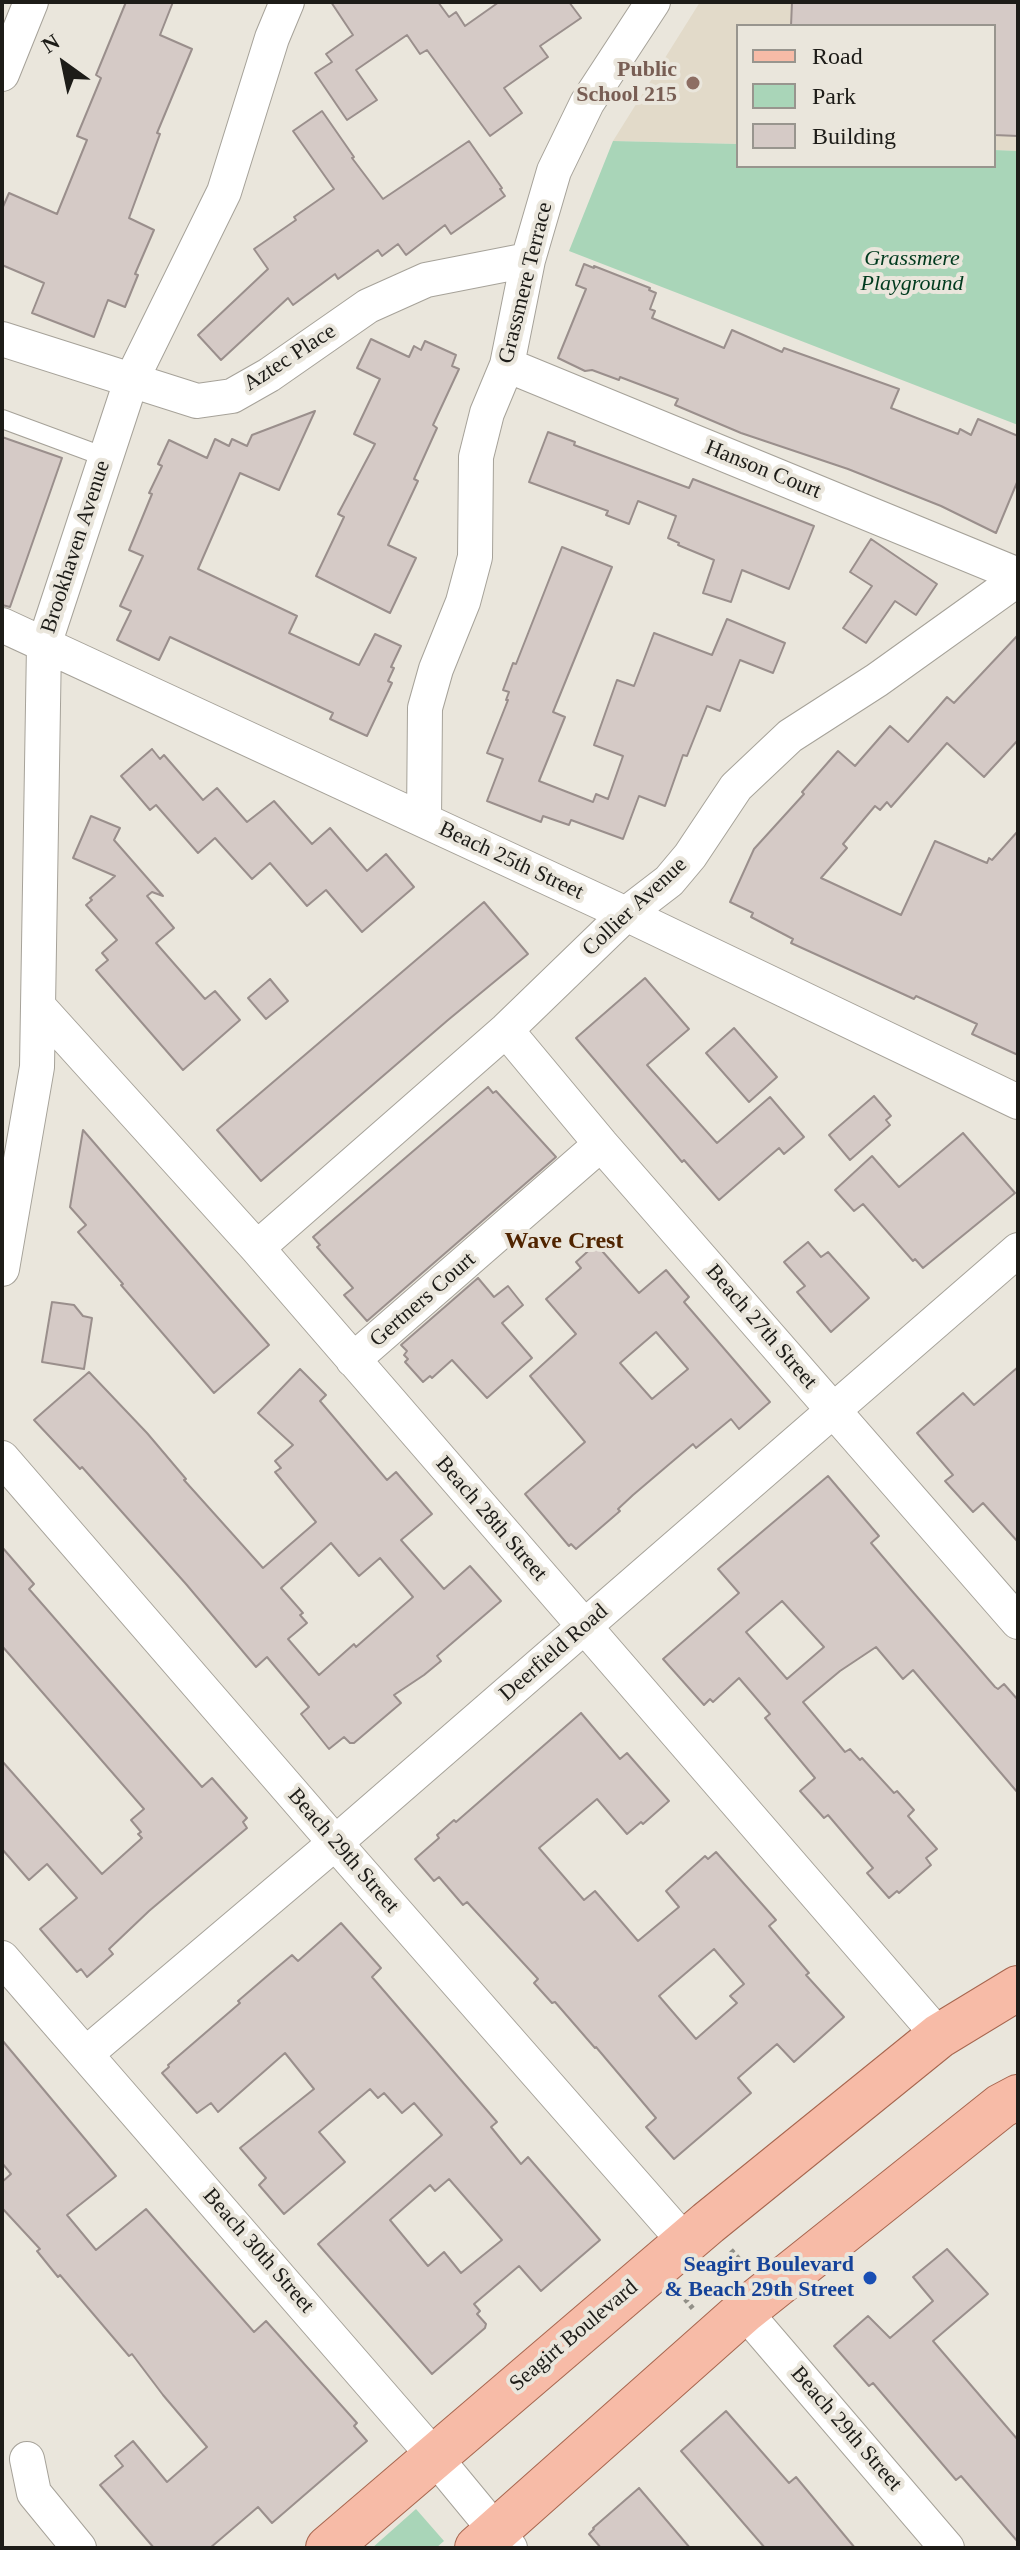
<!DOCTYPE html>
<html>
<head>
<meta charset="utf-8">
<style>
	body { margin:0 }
	#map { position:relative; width:1020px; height:2550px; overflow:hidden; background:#eae6dc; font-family:Georgia,serif }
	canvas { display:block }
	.frame { position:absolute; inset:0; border:4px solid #1d1c18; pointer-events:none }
	.legend { position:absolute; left:736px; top:24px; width:260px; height:144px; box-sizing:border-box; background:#eae6dc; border:2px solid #98958e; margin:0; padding:10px 14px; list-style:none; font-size:24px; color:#1d1c18 }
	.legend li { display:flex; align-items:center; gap:16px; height:40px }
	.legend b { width:40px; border:2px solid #98958e }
	.north { position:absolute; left:24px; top:24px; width:80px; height:80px; -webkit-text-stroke:6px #eae6dc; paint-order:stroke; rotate:327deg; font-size:22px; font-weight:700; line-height:32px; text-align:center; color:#1d1c18 }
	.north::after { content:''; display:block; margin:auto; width:28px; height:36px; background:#1d1c18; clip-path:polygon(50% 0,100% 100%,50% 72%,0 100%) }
</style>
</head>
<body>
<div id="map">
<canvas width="1020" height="2550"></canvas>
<div class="frame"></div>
<ul class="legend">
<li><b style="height:10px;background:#f7bba7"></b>Road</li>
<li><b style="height:22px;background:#a9d5b8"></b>Park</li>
<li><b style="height:22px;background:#d5cac6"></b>Building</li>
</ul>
<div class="north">N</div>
</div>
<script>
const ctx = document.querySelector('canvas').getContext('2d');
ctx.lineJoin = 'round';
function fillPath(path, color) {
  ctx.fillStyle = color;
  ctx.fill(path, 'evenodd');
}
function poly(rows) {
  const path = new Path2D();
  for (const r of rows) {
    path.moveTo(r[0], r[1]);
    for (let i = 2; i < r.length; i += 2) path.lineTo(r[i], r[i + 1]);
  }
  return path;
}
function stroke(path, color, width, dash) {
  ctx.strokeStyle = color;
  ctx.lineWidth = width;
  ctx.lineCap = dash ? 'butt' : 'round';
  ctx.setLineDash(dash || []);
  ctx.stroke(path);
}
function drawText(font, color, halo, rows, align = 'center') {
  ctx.font = font + ' Georgia,serif';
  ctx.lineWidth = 8;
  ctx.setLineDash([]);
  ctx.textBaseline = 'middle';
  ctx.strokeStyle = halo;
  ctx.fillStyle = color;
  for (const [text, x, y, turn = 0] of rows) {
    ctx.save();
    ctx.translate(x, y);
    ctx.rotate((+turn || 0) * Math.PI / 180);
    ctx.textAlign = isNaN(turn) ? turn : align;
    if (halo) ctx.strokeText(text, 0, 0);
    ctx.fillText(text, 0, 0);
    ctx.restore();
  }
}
const built = poly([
	[700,2,1018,2,1018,151,994,150,994,26,738,26,738,144,613,141]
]);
const green = poly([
	[613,141,738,144,738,166,994,166,994,150,1018,151,1018,425,569,251],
	[416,2509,444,2541,436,2548,372,2548]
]);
const building = poly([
	[126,2,173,2,160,35,192,49,157,133,160,134,129,218,154,230,135,274,138,275,125,307,108,300,94,337,32,313,44,283,2,265,2,209,9,193,57,214,87,140,77,136,101,78,96,75,126,2],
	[331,2,438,2,449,17,456,12,465,26,499,2,569,2,581,18,540,46,548,57,504,88,522,113,490,136,427,50,420,54,407,35,356,70,377,100,347,120,315,73,332,62,326,54,353,35,331,2],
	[792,2,1018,2,1018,136,994,135,994,26,791,26,792,2],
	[322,111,354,157,352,158,383,199,469,141,502,188,500,189,505,196,451,234,445,225,406,255,398,244,382,256,378,250,338,279,335,274,293,305,288,298,221,360,198,335,268,269,254,249,296,220,294,217,334,189,293,131,322,111],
	[584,264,594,268,594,266,650,288,649,290,656,293,650,309,655,311,652,318,724,348,732,330,782,352,784,348,899,389,891,408,958,434,960,429,971,435,978,419,1018,436,1018,480,996,533,941,506,848,469,741,433,675,405,678,399,620,377,619,380,592,370,585,371,558,358,586,289,576,285,584,264],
	[371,339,409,357,414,346,421,350,425,341,456,355,452,366,459,369,433,425,437,428,414,479,418,481,388,545,416,558,390,613,316,576,344,517,338,514,375,444,354,434,380,379,357,368,371,339],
	[315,411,279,490,240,473,198,569,297,616,289,633,359,665,375,634,401,646,391,667,394,668,388,681,392,683,367,736,330,719,333,713,170,637,159,660,117,640,131,611,120,606,143,556,129,550,152,494,149,493,162,466,158,464,169,440,207,458,215,439,229,446,232,439,247,446,252,435,315,411],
	[548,432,575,442,574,445,689,488,693,479,814,526,789,589,742,570,731,602,703,593,714,560,678,545,679,543,668,538,676,516,638,501,629,524,606,515,608,511,529,482,548,432],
	[2,437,62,458,10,607,2,605,2,437],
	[871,539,937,584,916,615,895,601,866,643,843,628,872,586,850,572,871,539],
	[562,547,612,567,553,712,565,717,539,781,593,802,596,794,608,799,623,756,594,745,617,680,634,686,654,633,712,655,727,619,785,643,773,673,740,660,720,711,707,706,687,756,683,755,665,806,639,796,623,839,571,820,569,825,543,816,541,822,487,801,503,759,487,753,508,700,506,700,509,692,503,690,513,663,516,664,562,547],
	[1018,635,1018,740,984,777,947,743,891,807,887,802,880,810,875,806,843,844,847,848,821,878,901,915,935,841,987,863,989,858,992,860,1018,831,1018,1055,972,1034,977,1024,916,996,914,999,791,943,793,939,751,917,753,913,730,902,754,849,804,794,802,792,838,751,855,766,890,726,908,742,947,697,954,703,1018,635],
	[152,749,160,759,164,755,203,800,217,788,247,822,274,801,312,844,330,828,367,871,386,854,414,887,362,932,326,890,307,906,270,863,252,879,215,838,198,853,156,805,150,810,121,776,152,749],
	[91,816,120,828,114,840,163,896,152,892,147,896,174,928,156,943,205,999,215,991,240,1020,183,1070,96,970,108,960,102,953,117,940,86,905,92,900,90,898,115,876,73,858,91,816],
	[484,902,528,954,448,1020,261,1181,217,1130,484,902],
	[645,978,689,1029,647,1065,717,1143,770,1097,804,1137,784,1154,779,1148,719,1200,684,1160,682,1162,576,1038,645,978],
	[270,979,288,1001,266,1019,248,998,270,979],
	[734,1028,777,1077,749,1102,706,1053,734,1028],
	[488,1087,493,1093,496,1091,556,1157,367,1321,344,1295,353,1288,317,1247,320,1245,313,1237,488,1087],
	[874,1096,891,1116,886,1120,890,1125,850,1160,829,1135,874,1096],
	[83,1130,269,1345,214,1393,121,1285,123,1284,78,1232,86,1225,70,1207,83,1130],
	[963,1133,1015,1193,923,1268,915,1259,913,1261,863,1204,854,1211,835,1190,872,1156,899,1187,963,1133],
	[808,1242,821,1257,828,1252,869,1298,831,1332,797,1292,805,1286,784,1262,808,1242],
	[596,1244,639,1293,666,1270,689,1297,684,1302,770,1402,739,1429,731,1419,696,1448,693,1444,633,1495,618,1509,620,1511,576,1549,571,1544,569,1546,525,1494,585,1442,530,1376,576,1334,546,1299,581,1268,576,1262,596,1244],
	[656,1332,688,1369,652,1399,620,1363,656,1332],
	[478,1278,494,1297,508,1286,523,1305,502,1323,532,1358,487,1398,452,1360,432,1378,430,1376,423,1382,405,1362,408,1359,404,1355,407,1351,401,1345,478,1278],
	[52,1302,74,1305,83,1316,92,1318,84,1369,42,1362,52,1302],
	[1018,1367,1018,1542,983,1503,973,1512,945,1481,953,1475,917,1433,963,1393,974,1405,1018,1367],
	[300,1369,326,1395,320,1401,387,1480,396,1472,432,1514,401,1540,444,1589,470,1566,501,1601,437,1656,441,1661,424,1675,394,1695,401,1703,354,1743,350,1743,344,1737,329,1749,301,1714,309,1707,267,1657,256,1667,186,1584,82,1467,80,1469,34,1420,89,1372,147,1433,186,1479,184,1480,263,1568,316,1522,275,1472,281,1468,275,1461,293,1445,258,1413,300,1369],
	[331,1543,359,1576,380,1558,413,1597,356,1647,354,1644,319,1675,288,1639,307,1623,300,1615,303,1613,281,1588,331,1543],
	[828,1476,879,1536,871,1543,906,1584,995,1687,998,1689,1004,1684,1018,1700,1018,1793,913,1670,903,1679,876,1647,840,1671,803,1702,845,1752,850,1749,860,1760,862,1758,894,1793,897,1791,914,1810,908,1816,937,1849,926,1858,931,1865,899,1893,897,1891,889,1898,867,1873,873,1868,828,1815,824,1818,800,1791,815,1778,765,1718,770,1714,739,1678,713,1702,710,1699,704,1705,663,1659,739,1593,718,1569,828,1476],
	[782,1601,824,1647,787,1679,746,1632,782,1601],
	[2,1547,34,1584,29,1589,202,1787,212,1778,247,1818,243,1822,247,1828,149,1911,109,1949,113,1954,87,1977,81,1969,77,1972,40,1929,77,1898,47,1864,29,1880,2,1849,2,1761,102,1874,142,1838,138,1834,141,1832,131,1820,144,1809,2,1646,2,1547],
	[581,1713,620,1759,627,1753,669,1801,643,1824,641,1822,627,1834,597,1799,539,1848,584,1900,595,1891,638,1941,679,1907,666,1891,705,1856,708,1859,716,1852,776,1920,769,1926,809,1973,806,1975,844,2017,794,2062,777,2044,738,2078,751,2093,674,2159,646,2127,656,2118,596,2047,595,2048,555,2002,552,2003,534,1983,538,1979,467,1902,463,1905,439,1877,434,1881,415,1859,439,1838,437,1835,454,1820,456,1822,581,1713],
	[714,1949,744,1984,730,1996,737,2003,696,2039,659,1996,714,1949],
	[341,1923,381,1968,372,1977,497,2122,491,2127,521,2164,528,2157,600,2240,541,2291,519,2266,474,2304,480,2311,477,2314,486,2324,485,2328,432,2374,318,2244,442,2135,414,2103,402,2113,384,2093,378,2098,370,2089,319,2132,345,2162,284,2214,259,2185,266,2178,240,2148,314,2089,285,2053,218,2112,211,2103,197,2113,162,2073,169,2067,168,2065,240,2003,238,2001,266,1977,292,1955,298,1961,341,1923],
	[449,2179,502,2240,461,2273,444,2252,428,2266,390,2220,430,2185,435,2191,449,2179],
	[2,2040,116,2176,67,2215,96,2250,146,2209,254,2332,266,2321,357,2423,354,2426,367,2441,272,2523,258,2507,210,2548,154,2548,100,2485,123,2466,115,2456,133,2441,167,2482,207,2447,163,2395,132,2354,129,2356,60,2275,58,2277,37,2251,40,2249,2,2208,2,2182,11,2174,2,2163,2,2040],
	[947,2249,988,2294,933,2341,1018,2440,1018,2542,961,2476,956,2480,873,2383,869,2386,834,2346,868,2316,890,2338,911,2320,933,2301,913,2277,947,2249],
	[726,2411,789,2483,796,2477,855,2548,765,2548,681,2451,726,2411],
	[639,2488,690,2548,601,2548,589,2534,594,2529,593,2528,639,2488]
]);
const path = poly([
	[731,2250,746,2267],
	[680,2293,694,2310]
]);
const lane = poly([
	[2,419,105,457]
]);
const street = poly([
	[2,74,31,2],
	[2,339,197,401,232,396,269,375,368,306,426,280,528,260],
	[507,365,1018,575],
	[2,625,626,914,1018,1102],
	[424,820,425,708,436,669,463,602,475,557,476,457,487,413,507,365,528,260,554,171,587,103,653,2],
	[38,1006,257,1248,939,2036],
	[506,1030,601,1144,1018,1622],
	[257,1248,506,1030,626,914,669,881,690,856,736,787,790,736,877,680,1018,579],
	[2,1269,37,1067,44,645,131,381,224,192,272,38,287,2],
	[353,1360,601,1144],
	[2,1458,351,1861,686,2243],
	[2,1958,434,2456,510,2548],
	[87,2053,335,1843,1018,1250],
	[744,2311,947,2548],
	[27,2459,34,2493,79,2548]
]);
const primary = poly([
	[328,2548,708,2223,939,2036,1018,1988],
	[477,2548,744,2311,1001,2106,1018,2097]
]);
const markers = [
	[693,83,8,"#8d6e63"],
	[870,2278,8,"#1a4fb4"]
];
const educationNames = [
	["Public",677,70],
	["School 215",677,95]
];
const parkNames = [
	["Grassmere",912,259],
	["Playground",912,284]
];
const streetNames = [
	["Grassmere Terrace",526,283,-76],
	["Aztec Place",290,358,-33],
	["Hanson Court",763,470,22],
	["Brookhaven Avenue",76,547,-72],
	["Beach 25th Street",511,861,25],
	["Collier Avenue",635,907,-43],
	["Gertners Court",423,1300,-41],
	["Beach 27th Street",761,1327,49],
	["Beach 28th Street",491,1519,49],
	["Deerfield Road",554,1653,-41],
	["Beach 29th Street",343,1851,49],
	["Beach 30th Street",258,2251,49],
	["Seagirt Boulevard",574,2336,-40],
	["Beach 29th Street",846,2429,49]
];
const transitNames = [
	["Seagirt Boulevard",854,2265],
	["& Beach 29th Street",854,2290]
];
const neighbourhoodNames = [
	["Wave Crest",564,1242]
];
fillPath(built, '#e2dac9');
fillPath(green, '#a9d5b8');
fillPath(building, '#d5cac6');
stroke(building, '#9a8f8c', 2);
stroke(lane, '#a6a299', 20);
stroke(street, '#a6a299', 36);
stroke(primary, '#a7664f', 46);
stroke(path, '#929088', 5, [4, 4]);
stroke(lane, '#fff', 18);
stroke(street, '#fff', 34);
stroke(primary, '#f7bba7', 44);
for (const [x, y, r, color] of markers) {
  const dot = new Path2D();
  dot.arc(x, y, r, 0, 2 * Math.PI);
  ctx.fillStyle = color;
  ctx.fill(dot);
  stroke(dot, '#eae6dc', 3);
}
drawText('bold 22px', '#785e54', '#eae6dc', educationNames, 'right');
drawText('italic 22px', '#003a1e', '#eae6dc', parkNames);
drawText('22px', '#1d1c18', '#eae6dc', streetNames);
drawText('bold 22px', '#164399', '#eae6dc', transitNames, 'right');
drawText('bold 24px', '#502400', '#eae6dc', neighbourhoodNames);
</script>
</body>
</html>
